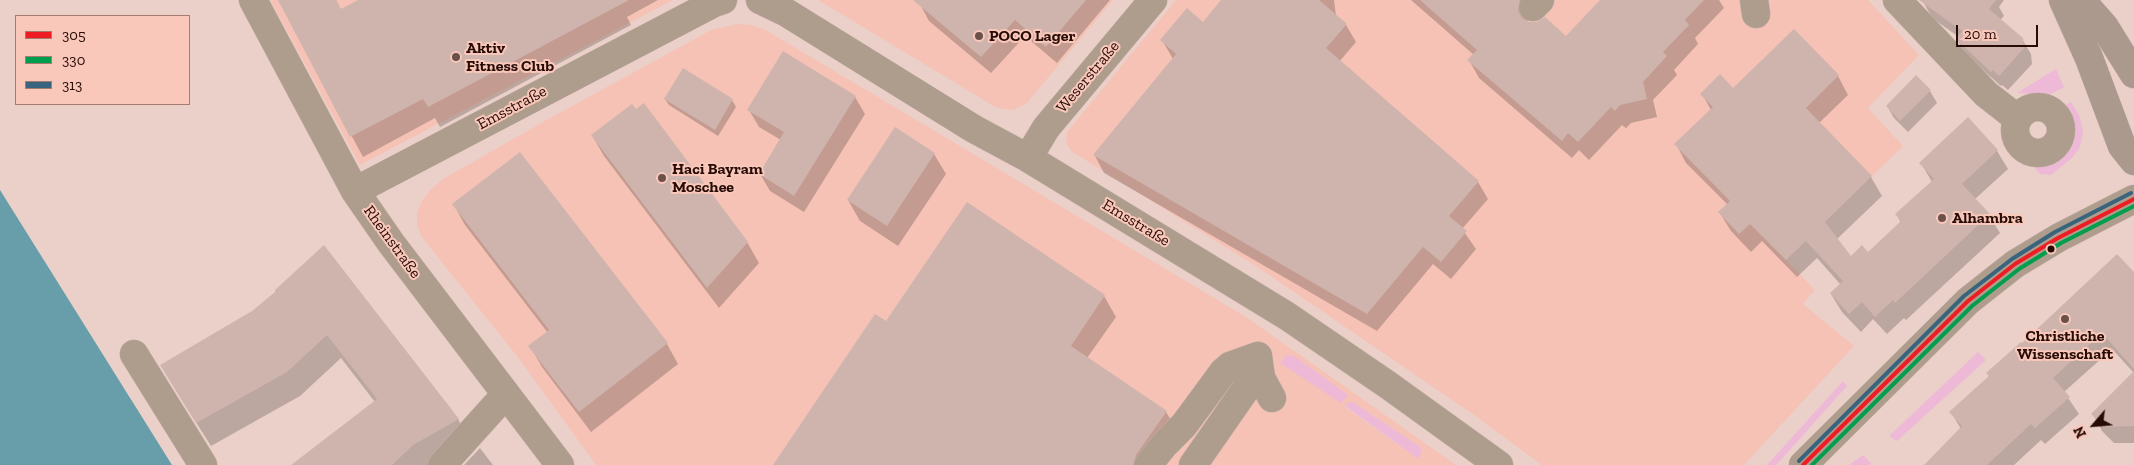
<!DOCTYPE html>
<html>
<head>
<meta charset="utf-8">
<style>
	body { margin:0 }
	#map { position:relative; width:2134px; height:465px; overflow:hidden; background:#ebd0c9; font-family:"Zilla Slab",serif }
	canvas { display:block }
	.legend { position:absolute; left:15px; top:15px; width:175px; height:90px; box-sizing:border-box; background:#f9c8bb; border:1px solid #a57c72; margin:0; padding:6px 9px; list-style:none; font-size:15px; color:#270b05 }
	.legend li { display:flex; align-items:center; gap:10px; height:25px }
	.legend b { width:25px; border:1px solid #a57c72 }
	.north { position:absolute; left:2069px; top:400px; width:50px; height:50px; -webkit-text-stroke:4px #f9c8bb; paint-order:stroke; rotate:243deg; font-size:14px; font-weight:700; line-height:20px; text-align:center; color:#270b05 }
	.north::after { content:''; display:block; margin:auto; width:18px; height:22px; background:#270b05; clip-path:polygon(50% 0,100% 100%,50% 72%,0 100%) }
	.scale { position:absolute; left:1956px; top:25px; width:82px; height:22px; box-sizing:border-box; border:2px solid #270b05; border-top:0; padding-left:6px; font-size:15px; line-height:18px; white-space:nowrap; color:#270b05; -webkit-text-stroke:4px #f9c8bb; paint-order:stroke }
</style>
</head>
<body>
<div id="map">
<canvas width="2134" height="465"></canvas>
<ul class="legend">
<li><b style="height:6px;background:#ee1d23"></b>305</li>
<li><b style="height:6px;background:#029e4d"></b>330</li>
<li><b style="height:6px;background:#38647d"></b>313</li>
</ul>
<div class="north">N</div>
<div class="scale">20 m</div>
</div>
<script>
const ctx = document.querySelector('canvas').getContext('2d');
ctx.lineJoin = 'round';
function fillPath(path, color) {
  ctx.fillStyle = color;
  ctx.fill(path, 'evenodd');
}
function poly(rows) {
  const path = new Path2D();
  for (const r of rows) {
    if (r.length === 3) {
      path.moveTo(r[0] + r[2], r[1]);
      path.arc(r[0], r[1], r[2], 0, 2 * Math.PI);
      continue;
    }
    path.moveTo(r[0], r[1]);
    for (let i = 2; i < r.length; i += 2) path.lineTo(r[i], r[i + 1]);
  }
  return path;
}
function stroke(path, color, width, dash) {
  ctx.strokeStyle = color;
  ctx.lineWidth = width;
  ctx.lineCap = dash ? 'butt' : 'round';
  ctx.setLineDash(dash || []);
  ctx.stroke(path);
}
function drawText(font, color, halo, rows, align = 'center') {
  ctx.font = font + ' "Zilla Slab",serif';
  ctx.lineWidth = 4;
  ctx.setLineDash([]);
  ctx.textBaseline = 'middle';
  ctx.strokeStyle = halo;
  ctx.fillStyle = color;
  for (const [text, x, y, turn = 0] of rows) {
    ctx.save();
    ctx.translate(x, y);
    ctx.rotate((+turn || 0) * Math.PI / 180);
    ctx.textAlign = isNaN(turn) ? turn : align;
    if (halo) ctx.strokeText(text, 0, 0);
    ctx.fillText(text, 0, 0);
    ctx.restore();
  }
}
const built = poly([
	[270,0,673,0,360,165],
	[818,0,1113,0,1026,104,1012,110,997,108],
	[1176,0,1868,0,1919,55,1868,108,1903,146,1786,260,1815,290,1803,304,1854,346,1744,465,1542,465,1474,415,1256,266,1071,151,1066,142,1067,132],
	[737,24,750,25,764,29,1246,317,1456,465,596,465,517,356,421,236,417,225,417,213,422,201,430,190,443,179,543,122,711,30],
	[1351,401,1422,448,1417,458,1345,407]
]);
const green = poly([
	[2056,69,2064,87,2049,95,2017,93],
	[2071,102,2080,117,2083,132,2080,147,2073,157,2051,175,2040,174,2033,166,2046,166,2057,162,2067,154,2073,144,2075,132,2074,120,2065,105],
	[1978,352,1986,360,1897,441,1889,436],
	[1286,355,1294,356,1348,395,1341,403,1280,363],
	[1843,381,1847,386,1779,462,1776,465,1767,465],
	[1351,401,1422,448,1419,458,1417,458,1345,406],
	[1863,455,1871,463,1869,465,1849,465]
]);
const water = poly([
	[0,190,172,465,0,465]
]);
const shadow = poly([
	[279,0,336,0,341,10,360,0,658,0,627,17,631,25,440,127,435,118,363,157],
	[923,0,1110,0,1057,63,1025,36,991,73,929,21,920,4],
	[1236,0,1334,0,1336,16,1346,25,1356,42,1339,62,1478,182,1488,199,1462,229,1476,249,1451,279,1433,264,1377,331,1104,173,1095,156,1173,59,1162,40,1203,24],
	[1411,0,1552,0,1532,14,1527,22,1566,38,1602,0,1719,0,1724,8,1695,38,1698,44,1674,70,1677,75,1653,100,1657,117,1631,123,1626,128,1622,125,1589,160,1579,150,1572,158,1479,78,1469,60,1474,55],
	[1926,0,2004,0,1999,7,2004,16,2000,20,2022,39,2031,54,2032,64,2008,90,2002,85,2001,86,1966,55,1957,39,1959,37,1932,18,1924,3],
	[683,70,732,100,736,107,718,136,669,105,665,99],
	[1838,76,1848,95,1819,123,1871,177,1882,196,1837,239,1851,257,1868,253,1901,223,1897,215,1932,182,1921,163,1968,119,1997,151,2008,169,1975,199,1989,215,2000,233,1906,320,1904,318,1887,334,1873,319,1861,332,1842,312,1831,294,1841,285,1817,258,1797,277,1762,241,1751,252,1731,231,1720,213,1728,205,1686,163,1676,144,1711,110,1702,94],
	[1930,91,1937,103,1908,132,1894,118,1887,106],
	[855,97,865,114,804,212,770,191,760,174,781,140,759,127,749,110],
	[592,135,747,242,759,263,719,308,604,156],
	[934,154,946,174,898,246,860,221,848,200],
	[454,205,667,344,678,364,591,432,542,367,530,346,548,333,465,225],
	[2134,274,2134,443,2114,443,2102,431,2093,414,2134,373,2112,349,2064,392,2079,414,2045,444,2041,440,2014,465,1926,465,1961,429,1951,412,2022,345],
	[277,292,458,419,471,443,432,465,294,465,375,402,341,358,300,396,211,446,175,389,252,312],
	[1104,296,1116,317,1087,358,1166,412,1178,432,1155,465,774,465,887,323],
	[480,448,493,465,464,465]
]);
const building = poly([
	[278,0,336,0,341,9,358,0,629,0,428,107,423,99,350,137],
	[913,0,1086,0,1046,47,1015,20,981,57],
	[1221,0,1319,0,1347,24,1326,48,1479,181,1449,216,1467,231,1441,262,1423,247,1367,314,1093,155,1176,54,1160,40,1187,8,1203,22],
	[1420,0,1520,0,1518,11,1522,18,1529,22,1537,22,1545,17,1566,36,1600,0,1704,0,1685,20,1689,25,1663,52,1667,56,1643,82,1647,99,1620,105,1615,111,1611,107,1578,142,1568,133,1562,141,1467,60,1477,50],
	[1919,0,1996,0,1989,9,2023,38,2024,48,1999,76,1993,70,1991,72,1956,39,1962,31],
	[1794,29,1839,75,1806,108,1872,176,1825,222,1851,256,1862,245,1868,252,1901,221,1895,214,1934,179,1919,163,1968,117,1998,150,1962,184,1990,214,1895,303,1893,300,1875,317,1862,302,1849,314,1830,293,1843,281,1806,241,1786,260,1750,224,1739,234,1718,212,1730,201,1674,144,1713,107,1700,94,1720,74,1733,88],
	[783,51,856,96,794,196,759,174,784,132,747,110],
	[683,68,733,99,715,130,664,99],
	[1916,75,1931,90,1900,121,1886,106],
	[644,103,748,242,707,288,591,135,632,104,636,109],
	[895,127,935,153,887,226,847,200],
	[520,152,668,343,579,412,528,346,549,330,452,204],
	[967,202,1105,295,1071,346,1167,411,1136,455,1133,465,773,465,875,314,886,321],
	[324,245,459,419,413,445,392,465,291,465,377,399,327,335,287,372,196,423,160,365,252,311,275,292,275,290],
	[2117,254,2134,272,2134,369,2102,333,2053,378,2070,397,2035,428,2031,424,1987,465,1924,465,1962,426,1949,412,1989,376,1986,373,2021,342,2022,343],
	[2134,371,2134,426,2104,427,2091,414]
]);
const minor = poly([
	[253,0,355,191,391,243,560,465],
	[760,0,787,13,974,129,1028,158,1287,316,1388,385,1499,465],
	[1754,0,1756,14],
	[1897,0,1986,94,2018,119],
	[1533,7,1540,0],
	[2038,130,23],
	[1028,158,1046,128,1153,0],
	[355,191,714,3,723,0],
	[134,354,203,465],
	[1258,356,1261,378,1272,398],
	[442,465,506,394],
	[1148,465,1164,445,1184,425,1223,372,1230,366,1258,356],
	[1193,465,1248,386,1255,371,1258,356],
	[1803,465,1968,301,2015,264,2058,238,2134,199]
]);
const major = poly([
	[2063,0,2089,58,2122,146,2134,161],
	[2081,0,2104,26,2134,74]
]);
const bus1 = poly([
	[1803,465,1968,301,2015,264,2058,238,2134,199]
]);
const bus2 = poly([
	[1812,465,1972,306,2019,269,2061,243,2134,206]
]);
const bus3 = poly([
	[1799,461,1964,296,2012,259,2055,232,2131,193]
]);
const markers = [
	[979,36,5,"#6c504a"],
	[456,57,5,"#6c504a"],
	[662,178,5,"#6c504a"],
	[1942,218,5,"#6c504a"],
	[2051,249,4.5,"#270b05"],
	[2065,319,5,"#6c504a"]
];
const poiNames = [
	["POCO Lager",989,36],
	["Aktiv",466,48],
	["Fitness Club",466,66],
	["Haci Bayram",672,169],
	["Moschee",672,187],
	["Alhambra",1952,218],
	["Christliche",2065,336,"center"],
	["Wissenschaft",2065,354,"center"]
];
const streetNames = [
	["Weserstraße",1088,77,-50],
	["Emsstraße",512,108,-28],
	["Emsstraße",1136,223,31],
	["Rheinstraße",392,242,54]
];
fillPath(built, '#f5c2b5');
fillPath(green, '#edb9d6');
fillPath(water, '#679eaa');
fillPath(shadow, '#0003');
fillPath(building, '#cfb4ad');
stroke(minor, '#c5aea8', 29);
stroke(major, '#c5aea8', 29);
stroke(minor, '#ae9d8d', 28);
stroke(major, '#aa998c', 28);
stroke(bus1, '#ee1d23', 4);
stroke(bus2, '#029e4d', 4);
stroke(bus3, '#38647d', 4);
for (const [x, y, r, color] of markers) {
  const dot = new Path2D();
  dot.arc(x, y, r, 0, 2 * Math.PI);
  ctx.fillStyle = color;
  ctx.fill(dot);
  stroke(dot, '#f9c8bb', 2);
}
drawText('bold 16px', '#270b05', '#f9c8bb', poiNames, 'left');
drawText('16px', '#270b05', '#f9c8bb', streetNames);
</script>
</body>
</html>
